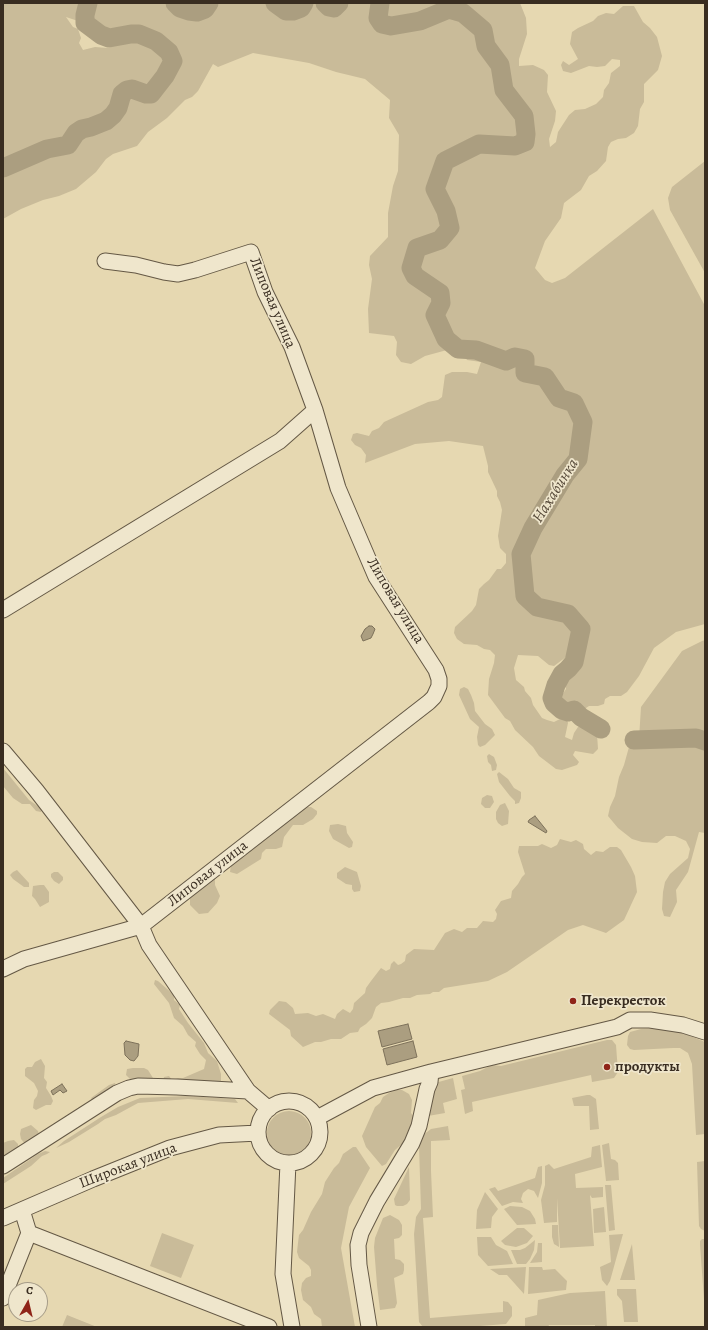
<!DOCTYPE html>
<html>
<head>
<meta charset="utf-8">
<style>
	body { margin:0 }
	#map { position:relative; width:708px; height:1330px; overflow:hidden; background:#e6d8b1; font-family:Alegreya,serif }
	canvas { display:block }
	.frame { position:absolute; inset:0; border:4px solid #392d21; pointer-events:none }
	.north { position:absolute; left:8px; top:1282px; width:40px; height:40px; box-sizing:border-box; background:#efe6cc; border:1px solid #a69c88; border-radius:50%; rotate:8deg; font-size:11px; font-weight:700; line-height:16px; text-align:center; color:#392d21 }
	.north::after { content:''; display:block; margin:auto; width:14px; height:18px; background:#8f2418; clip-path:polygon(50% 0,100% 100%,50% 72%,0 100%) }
</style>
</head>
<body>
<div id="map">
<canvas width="708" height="1330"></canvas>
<div class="frame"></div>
<div class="north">С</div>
</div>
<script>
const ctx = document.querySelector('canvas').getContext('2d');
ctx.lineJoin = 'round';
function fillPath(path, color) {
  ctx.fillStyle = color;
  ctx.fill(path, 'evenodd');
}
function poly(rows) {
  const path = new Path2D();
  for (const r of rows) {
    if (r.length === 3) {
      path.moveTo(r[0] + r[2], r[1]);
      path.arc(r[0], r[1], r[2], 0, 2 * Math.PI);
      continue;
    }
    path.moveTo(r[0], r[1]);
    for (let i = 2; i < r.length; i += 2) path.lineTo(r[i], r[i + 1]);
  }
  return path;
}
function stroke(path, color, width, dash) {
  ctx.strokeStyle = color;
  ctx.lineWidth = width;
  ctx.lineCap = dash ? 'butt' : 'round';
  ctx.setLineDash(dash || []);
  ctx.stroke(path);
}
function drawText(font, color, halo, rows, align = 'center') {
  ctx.font = font + ' Alegreya,serif';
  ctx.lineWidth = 3.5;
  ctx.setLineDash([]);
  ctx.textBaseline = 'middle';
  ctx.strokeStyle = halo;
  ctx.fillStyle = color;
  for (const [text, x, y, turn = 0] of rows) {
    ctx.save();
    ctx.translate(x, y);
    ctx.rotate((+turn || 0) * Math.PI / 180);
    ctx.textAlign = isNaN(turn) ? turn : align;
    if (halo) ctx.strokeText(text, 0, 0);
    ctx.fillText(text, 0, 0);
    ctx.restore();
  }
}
const green = poly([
	[3,3,520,3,526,18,527,34,519,59,519,66,533,65,544,70,548,75,547,92,556,111,555,121,549,139,550,147,556,142,558,132,569,115,575,110,585,109,596,104,603,97,604,90,609,83,611,73,620,66,620,60,612,59,605,66,597,67,589,66,571,73,563,71,561,65,563,61,569,65,578,59,570,44,572,32,578,28,593,21,598,16,606,13,614,14,623,6,634,6,643,22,650,28,657,37,662,56,658,70,644,84,644,102,640,109,638,126,634,133,626,138,618,139,611,142,608,147,606,161,597,171,589,176,581,190,564,203,561,218,545,241,535,268,545,280,552,283,565,278,653,209,705,306,705,624,676,632,654,648,639,676,627,692,621,696,610,696,605,699,604,704,598,706,589,706,583,710,575,717,569,716,561,703,562,695,566,689,565,682,569,671,574,667,575,653,566,657,554,666,549,665,538,656,518,655,514,668,516,680,524,687,525,691,531,698,533,705,542,718,547,720,554,722,562,718,567,719,568,723,565,737,572,740,574,733,578,727,582,725,590,725,594,728,597,734,598,749,593,754,575,751,573,755,579,762,577,765,562,770,556,769,539,756,533,747,515,730,510,721,505,718,488,695,489,679,494,663,495,655,490,650,484,649,477,645,464,644,457,639,454,633,455,627,472,611,476,605,479,589,484,584,489,580,497,569,501,569,506,563,506,554,500,548,498,536,502,510,500,502,497,496,497,491,488,472,488,466,483,446,449,441,415,444,365,463,366,455,361,448,355,445,351,440,353,434,357,433,369,436,372,431,379,428,384,422,428,402,438,400,442,397,445,375,452,372,467,372,477,374,481,362,467,360,463,354,447,350,425,356,411,364,401,362,396,355,397,342,394,336,369,333,368,309,372,279,369,265,370,256,388,237,388,213,393,186,398,171,399,135,389,118,390,100,365,79,336,72,309,63,253,53,218,67,213,64,198,91,192,97,185,100,167,118,148,132,137,146,113,154,106,159,96,172,76,189,59,196,43,200,21,209,3,219],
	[85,16,85,23,89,26,94,26,106,33,118,34,116,45,108,48,95,47,83,50,79,43,81,38,78,29,73,27,66,17,78,21,82,19],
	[705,161,705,273,670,210,668,198,672,187],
	[705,640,705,833,699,832,688,872,676,890,677,902,670,917,664,916,662,909,663,892,665,882,670,874,688,858,690,849,686,841,675,836,666,836,657,843,642,842,632,839,618,828,608,816,610,807,615,796,619,777,624,765,629,747,639,739,641,707,682,651,702,641],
	[464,687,468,689,471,695,474,703,475,711,485,724,492,729,495,735,485,745,480,747,478,745,477,737,479,727,470,719,459,695,460,689],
	[489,754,494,757,497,765,496,770,492,771,491,765,488,762,487,756],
	[3,768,29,800,42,809,41,812,36,811,30,804,22,804,13,798,3,786],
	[499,772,508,779,514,788,521,792,521,798,519,803,515,804,515,801,510,796,499,782,497,774],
	[487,795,492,796,494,802,490,808,485,808,481,804,482,798],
	[505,803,509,811,508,824,502,826,498,823,496,819,496,812,500,805],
	[304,807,311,807,317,811,317,814,313,819,303,825,293,825,284,837,282,847,276,849,266,849,262,853,261,859,237,874,230,872,231,865,278,824,285,824,290,820,293,814],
	[338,824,346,826,347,833,353,842,352,847,349,848,333,839,329,831,330,825],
	[560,839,571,842,576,840,583,844,584,849,591,855,596,851,603,852,610,847,617,847,621,850,631,867,635,876,637,892,624,920,606,933,583,925,568,930,507,972,488,981,444,988,439,992,433,992,430,994,417,995,410,998,403,998,389,1002,381,1003,376,1007,372,1018,366,1024,360,1028,358,1032,350,1033,341,1039,331,1039,321,1042,315,1042,303,1047,291,1036,290,1030,269,1014,270,1010,279,1001,286,1002,293,1008,295,1014,308,1013,316,1016,323,1014,335,1019,337,1014,343,1009,350,1013,353,1009,354,1003,365,993,366,988,371,981,381,968,386,971,390,969,391,964,394,961,398,965,401,964,405,961,406,955,414,949,434,950,445,933,454,929,462,932,467,928,477,928,483,921,493,922,496,919,497,914,495,910,501,901,511,898,512,891,518,884,522,877,525,874,518,852,519,846,538,846,542,844,551,848,557,845],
	[345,867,357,872,361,886,360,891,354,892,352,889,352,885,346,884,337,878,337,873],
	[17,870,29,883,29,887,24,887,13,879,10,875,13,872],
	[54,872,58,872,63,877,63,880,59,884,54,881,51,877,51,874],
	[209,878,215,879,215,885,220,896,217,903,208,913,199,914,190,905,190,897],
	[40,885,44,885,49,892,49,902,40,907,35,899,32,896,33,886],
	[155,980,158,981,174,995,174,1000,180,1005,179,1009,188,1023,204,1043,208,1053,217,1061,221,1074,221,1081,210,1085,170,1083,163,1081,164,1077,169,1076,172,1080,178,1078,183,1078,204,1069,206,1060,200,1054,195,1046,196,1042,188,1035,183,1026,174,1018,169,1003,154,984],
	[658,1028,681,1032,705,1042,705,1134,696,1135,692,1064,688,1053,680,1048,673,1048,634,1050,630,1049,627,1045,628,1036,630,1032,641,1029],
	[607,1040,612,1040,616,1045,618,1072,614,1078,592,1082,591,1075,472,1102,473,1111,465,1114,461,1090,465,1089,462,1076,480,1071,492,1065,501,1066],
	[41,1059,45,1066,44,1078,47,1082,46,1088,51,1096,53,1101,51,1105,46,1105,36,1110,33,1108,34,1100,37,1096,38,1091,34,1083,25,1076,25,1069,27,1067,32,1067,35,1062],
	[133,1068,144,1068,148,1070,153,1078,152,1082,135,1081,130,1079,126,1075,127,1069],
	[453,1078,457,1099,443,1103,445,1113,428,1116,435,1083],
	[115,1083,116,1087,92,1100,91,1098,109,1085],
	[397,1090,402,1090,409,1094,412,1100,411,1113,415,1118,409,1138,395,1150,386,1164,382,1166,366,1147,362,1136,375,1107,380,1103,383,1097,389,1093],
	[587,1095,590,1095,596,1099,599,1129,590,1130,589,1106,574,1106,572,1098],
	[187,1096,235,1099,238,1103,188,1099,138,1103,116,1115,105,1119,98,1124,69,1142,56,1148,64,1141,101,1117,118,1107,140,1098],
	[289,1133,22],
	[31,1125,38,1131,39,1135,26,1145,21,1139,20,1134,21,1129],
	[448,1126,450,1140,431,1141,431,1171,433,1217,423,1218,430,1318,503,1312,503,1301,508,1302,512,1307,512,1316,506,1324,467,1327,423,1327,419,1322,414,1234,416,1217,421,1209,419,1146,422,1136,427,1132,431,1129],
	[14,1140,18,1144,18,1150,3,1160,3,1143,8,1141],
	[609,1143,611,1159,615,1160,618,1163,619,1180,606,1181,602,1145],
	[600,1145,602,1167,575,1174,576,1188,603,1187,603,1197,592,1198,590,1195,594,1246,560,1248,557,1198,557,1222,544,1223,541,1200,545,1185,545,1166,549,1164,554,1169,591,1157,592,1147],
	[353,1147,356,1147,370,1168,349,1207,341,1248,355,1327,322,1327,321,1319,314,1314,311,1307,303,1300,301,1290,302,1283,306,1278,311,1276,311,1270,309,1266,299,1258,297,1252,298,1243,299,1235,303,1230,311,1212,322,1194,325,1182,334,1168,339,1163,343,1154],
	[45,1151,50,1152,47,1154,42,1156,31,1166,3,1184,3,1178,38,1154],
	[705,1161,705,1231,701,1229,699,1226,697,1162],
	[542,1166,542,1183,538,1198,534,1191,528,1189,523,1193,521,1199,523,1203,513,1202,502,1206,489,1189,495,1187,498,1191,535,1178,538,1167],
	[409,1167,410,1200,407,1204,403,1206,397,1206,395,1205,394,1199],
	[605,1185,611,1185,615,1230,609,1231],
	[485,1192,498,1209,492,1217,491,1228,476,1229,477,1210],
	[510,1206,522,1207,530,1211,535,1219,536,1224,517,1225,504,1209],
	[604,1207,606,1232,594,1233,593,1209],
	[390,1215,399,1220,402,1225,402,1235,399,1238,394,1239,395,1259,400,1260,404,1264,404,1270,403,1274,394,1278,397,1303,395,1308,380,1310,377,1285,374,1247,375,1238,383,1218],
	[552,1225,558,1225,559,1247,554,1244,552,1237],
	[517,1228,524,1228,533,1236,527,1243,516,1247,505,1245,501,1241],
	[162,1233,194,1245,181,1278,150,1266],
	[623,1234,610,1281,607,1286,602,1280,600,1267,611,1262,609,1235],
	[477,1237,491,1237,496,1245,507,1251,513,1264,488,1266,478,1255],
	[702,1239,705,1239,705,1313,700,1245,700,1241],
	[535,1240,534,1250,530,1259,526,1264,517,1264,511,1250,520,1250,525,1248],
	[538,1243,542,1243,542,1262,530,1263,537,1252],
	[632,1244,635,1280,620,1280],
	[526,1267,524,1294,507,1275,499,1275,490,1269],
	[529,1267,542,1267,543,1270,555,1269,567,1281,566,1290,528,1294],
	[617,1289,636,1289,638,1322,624,1322,622,1301,617,1295],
	[605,1291,607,1327,595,1327,595,1325,549,1325,548,1327,525,1327,525,1318,537,1315,538,1300,570,1293],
	[67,1315,97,1327,62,1327]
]);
const water = poly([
	[369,626,372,626,375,629,373,634,371,638,363,641,361,636,365,629,369,626],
	[535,816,547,831,546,833,528,822,529,820,535,816],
	[408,1024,412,1039,382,1047,378,1031,408,1024],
	[126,1041,139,1044,138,1056,134,1061,130,1060,125,1055,124,1043,126,1041],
	[413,1041,417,1057,387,1065,383,1049,413,1041],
	[62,1084,67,1091,63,1093,60,1090,53,1095,51,1091,62,1084]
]);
const river = poly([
	[175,3,180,8,189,11,197,12,205,9,209,3],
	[275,3,286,11,293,11,301,8,304,3],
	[325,3,329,7,334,8,339,3],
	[380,3,378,18,382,24,391,26,420,21,449,9,463,13,483,30,486,46,500,65,504,90,524,116,526,134,525,142,515,146,479,144,445,161,435,189,446,211,450,228,440,240,417,248,411,268,415,276,440,293,441,303,435,315,446,339,458,349,476,350,506,361,515,357,525,359,525,373,545,377,559,398,574,403,583,422,578,459,565,475,533,528,521,554,525,596,537,607,568,614,581,629,574,662,568,669,562,674,556,685,552,698,554,703,562,710,568,712,574,710,581,717,601,729],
	[3,168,47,149,68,145,76,133,82,129,91,127,106,121,113,115,118,108,122,94,127,90,132,89,146,94,151,94,165,76,173,61,169,52,156,41,139,34,131,34,109,38,101,35,85,23,85,15,88,3],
	[634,740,696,738,705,741]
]);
const minor = poly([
	[3,610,280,441,315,410],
	[3,751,36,790,141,926,149,945,248,1091,269,1109],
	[3,969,24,959,141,926,429,702,434,697,439,686,439,679,436,670,376,577,361,542,338,488,315,410,292,347,265,292,251,252,195,270,178,274,164,272,136,265,105,261],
	[289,1132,31],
	[317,1118,373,1088,431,1072,617,1027,630,1020,650,1020,683,1025,705,1032],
	[288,1163,283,1274,292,1327],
	[3,1166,117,1093,129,1088,138,1086,177,1087,248,1091],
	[3,1218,93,1179,170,1148,219,1135,258,1133],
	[29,1233,269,1327],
	[3,1298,29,1233,22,1210],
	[369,1327,359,1265,358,1245,361,1233,377,1201,412,1143,419,1126,427,1089,430,1082,431,1072]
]);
const markers = [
	[573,1001,4,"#8f2418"],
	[607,1067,4,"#8f2418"]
];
const streetNames = [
	["Липовая улица",272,303,67],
	["Липовая улица",395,601,59],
	["Липовая улица",208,874,-38],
	["Широкая улица",128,1166,-21]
];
const poiNames = [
	["Перекресток",581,1001],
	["продукты",615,1067]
];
const waterNames = [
	["Нахабинка",556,491,-58]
];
fillPath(green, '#c9bb99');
fillPath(water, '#ab9e80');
stroke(water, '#7d715a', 1);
stroke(river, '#ab9e80', 19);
stroke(minor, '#645845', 17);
stroke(minor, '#efe6cc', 15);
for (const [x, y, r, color] of markers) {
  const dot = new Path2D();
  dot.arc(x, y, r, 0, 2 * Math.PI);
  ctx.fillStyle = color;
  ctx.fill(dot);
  stroke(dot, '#efe6cc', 1.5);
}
drawText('15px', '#392d21', '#efe6cc', streetNames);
drawText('bold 15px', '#392d21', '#efe6cc', poiNames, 'left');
drawText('italic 16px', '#564939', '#efe6cc', waterNames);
</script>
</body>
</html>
